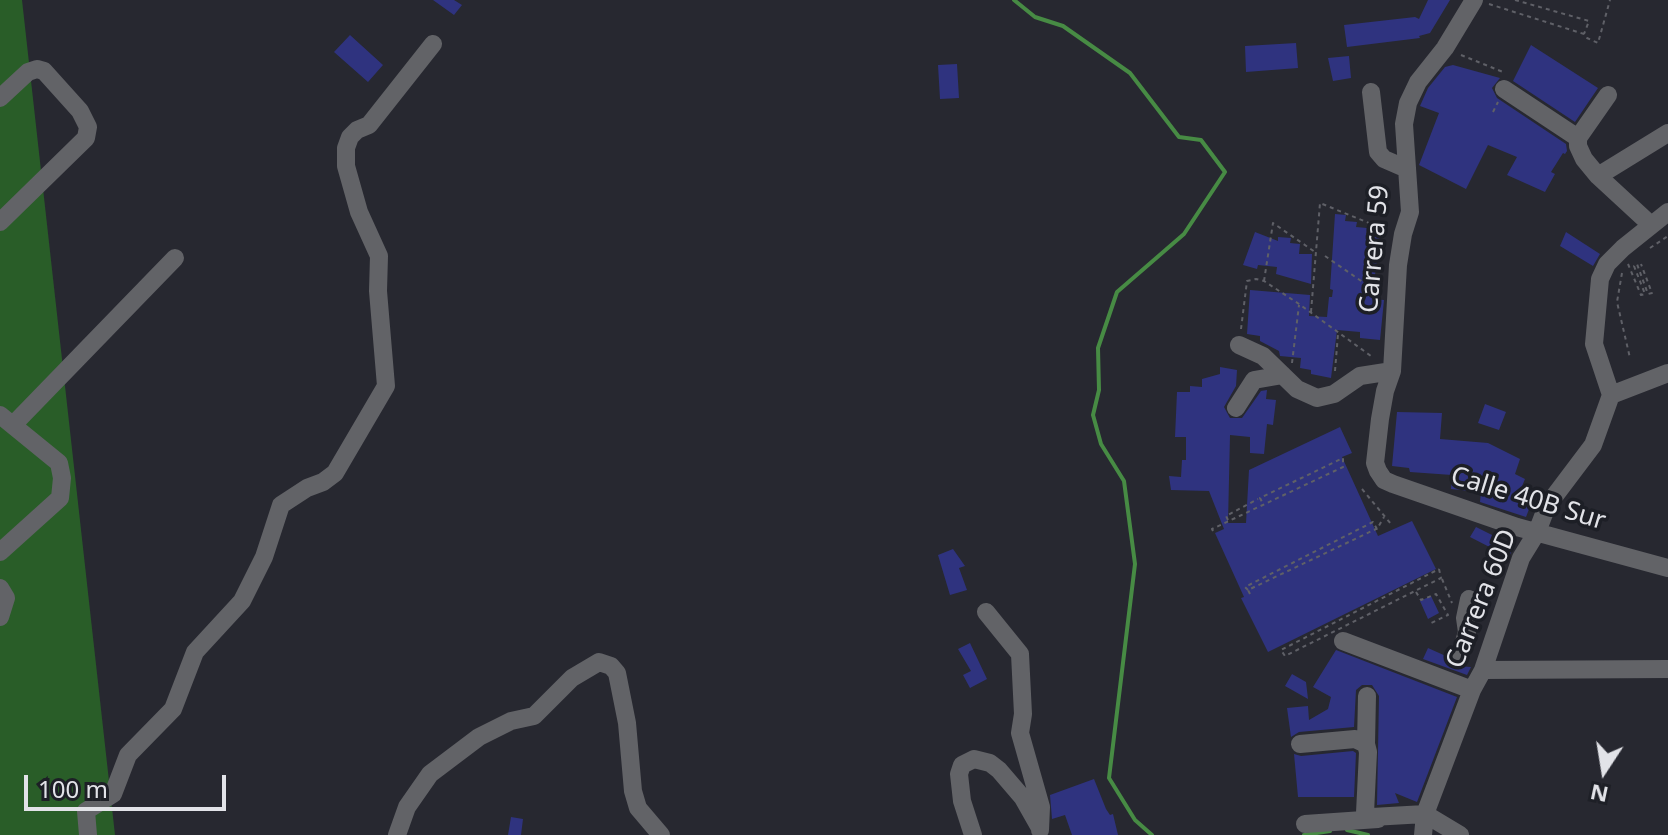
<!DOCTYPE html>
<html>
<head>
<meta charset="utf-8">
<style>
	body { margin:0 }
	#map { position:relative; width:1668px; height:835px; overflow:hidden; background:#272830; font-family:"Noto Sans",sans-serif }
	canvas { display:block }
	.north { position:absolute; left:1564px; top:731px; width:80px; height:80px; -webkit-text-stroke:6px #1d1f26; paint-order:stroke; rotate:192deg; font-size:22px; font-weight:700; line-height:32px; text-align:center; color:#e2e3e8 }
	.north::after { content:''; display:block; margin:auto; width:28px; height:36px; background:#e2e3e8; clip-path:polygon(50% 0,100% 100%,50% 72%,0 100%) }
	.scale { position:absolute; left:24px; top:775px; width:202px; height:36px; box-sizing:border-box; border:4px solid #e2e3e8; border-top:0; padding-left:10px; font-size:24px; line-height:28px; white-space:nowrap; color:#e2e3e8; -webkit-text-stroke:6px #1d1f26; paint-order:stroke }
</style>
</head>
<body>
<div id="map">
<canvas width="1668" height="835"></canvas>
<div class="north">N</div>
<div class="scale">100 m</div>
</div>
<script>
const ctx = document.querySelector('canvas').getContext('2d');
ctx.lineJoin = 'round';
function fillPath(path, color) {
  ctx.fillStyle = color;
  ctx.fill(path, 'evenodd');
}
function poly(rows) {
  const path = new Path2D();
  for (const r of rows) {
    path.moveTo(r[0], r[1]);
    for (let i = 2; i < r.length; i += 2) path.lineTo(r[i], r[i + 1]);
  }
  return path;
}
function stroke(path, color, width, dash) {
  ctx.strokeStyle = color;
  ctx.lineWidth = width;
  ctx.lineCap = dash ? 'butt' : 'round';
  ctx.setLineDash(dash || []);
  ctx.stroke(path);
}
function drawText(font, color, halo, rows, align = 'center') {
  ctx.font = font + ' "Noto Sans",sans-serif';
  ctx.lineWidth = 7;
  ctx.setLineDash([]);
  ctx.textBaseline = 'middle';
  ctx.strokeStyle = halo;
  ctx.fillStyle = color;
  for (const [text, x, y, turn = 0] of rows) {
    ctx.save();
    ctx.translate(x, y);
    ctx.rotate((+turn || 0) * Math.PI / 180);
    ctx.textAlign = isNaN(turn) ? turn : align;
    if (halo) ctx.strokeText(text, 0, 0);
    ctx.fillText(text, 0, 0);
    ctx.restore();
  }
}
const green = poly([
	[0,0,22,0,115,835,0,835]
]);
const stream = poly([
	[1014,0,1035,17,1063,26,1130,73,1179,137,1201,140,1225,172,1184,234,1117,292,1098,348,1099,390,1093,415,1101,444,1124,481,1135,564,1109,778,1135,820,1152,835],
	[1347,830,1368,835],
	[1304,835,1330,831]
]);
const building = poly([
	[433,0,454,0,462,5,454,15],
	[1428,0,1450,0,1430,33,1419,36,1420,38,1347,47,1344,25,1415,17,1419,19],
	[350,35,383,65,368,82,334,52],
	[1296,43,1298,68,1246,72,1245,46],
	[1531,45,1598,88,1575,122,1513,81],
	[1349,56,1351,78,1333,81,1328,58],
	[957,64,959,98,940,99,938,65],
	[1453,65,1500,78,1492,88,1497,98,1566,144,1567,151,1565,154,1563,153,1551,172,1555,174,1545,192,1507,175,1517,157,1488,145,1466,189,1419,165,1439,113,1420,106,1428,88,1445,67],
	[1335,214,1346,215,1345,221,1357,222,1356,227,1367,228,1366,234,1380,235,1372,299,1384,300,1380,340,1360,338,1360,332,1337,330,1331,378,1311,374,1311,370,1300,368,1301,358,1280,356,1279,351,1260,341,1260,336,1247,334,1250,290,1310,295,1309,316,1327,317,1329,297,1332,297,1333,290,1330,289],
	[1255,232,1278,241,1278,237,1291,238,1290,243,1300,244,1299,254,1312,254,1311,284,1276,274,1277,267,1258,265,1257,269,1243,265],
	[1566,232,1600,254,1593,266,1560,246],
	[1220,367,1237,370,1236,386,1224,407,1230,418,1242,418,1261,391,1267,390,1266,399,1276,400,1273,425,1267,424,1264,454,1250,453,1250,437,1230,435,1228,523,1246,523,1249,470,1340,427,1352,453,1342,457,1378,536,1412,521,1436,569,1268,652,1241,598,1244,597,1215,533,1224,529,1209,491,1171,490,1169,476,1181,477,1182,460,1186,460,1186,437,1175,437,1177,392,1190,392,1190,386,1202,387,1202,379,1220,374],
	[1485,404,1506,412,1499,430,1478,423],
	[1397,412,1442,413,1440,439,1488,443,1520,459,1515,474,1525,479,1518,496,1531,504,1526,517,1480,502,1481,492,1451,489,1452,475,1410,472,1409,468,1392,466],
	[1476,527,1514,546,1509,557,1470,537],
	[953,549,965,566,959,568,967,590,950,595,938,555],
	[1431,596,1439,613,1428,619,1420,601],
	[970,643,987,679,970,688,963,675,971,671,958,649],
	[1428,648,1448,657,1456,666,1471,667,1467,675,1423,659],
	[1336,650,1457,697,1417,802,1395,793,1399,803,1377,805,1379,696,1372,685,1362,685,1356,690,1354,727,1299,732,1291,737,1287,708,1308,706,1309,720,1328,709,1331,697,1313,687],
	[1292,674,1306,682,1308,699,1285,686],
	[1353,751,1356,753,1354,797,1298,797,1294,754,1301,756],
	[1094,779,1106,809,1110,815,1113,814,1118,835,1072,835,1065,815,1052,819,1050,795],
	[511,817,523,819,521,835,508,835]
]);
const path = poly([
	[1515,0,1589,21,1584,34],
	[1489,4,1584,34,1587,38,1598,43,1610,0],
	[1461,55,1503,72],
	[1493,112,1498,102],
	[1650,248,1668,236],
	[1325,256,1380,294],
	[1628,264,1641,295,1645,294,1634,266,1637,264,1648,294,1652,293,1641,264],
	[1622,273,1617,302,1630,358],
	[1264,281,1273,223,1315,252],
	[1311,312,1320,203,1386,230],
	[1241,329,1247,281,1256,279,1264,281,1299,304,1371,356],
	[1292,363,1299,305],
	[1335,371,1338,334],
	[1362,489,1391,524],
	[1228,520,1226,516,1258,499],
	[1213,531,1212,529,1343,467,1343,458,1260,498,1262,502],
	[1439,569,1441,578,1285,656,1281,650,1439,569],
	[1442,579,1452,603],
	[1248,590,1245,587,1373,522,1377,529,1384,517],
	[1416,592,1421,600,1436,594,1448,615,1429,624],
	[1250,594,1248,590,1376,529]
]);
const minor = poly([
	[1474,0,1445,48,1418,82,1408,103,1404,124,1410,212,1403,234,1398,265,1392,371,1385,391,1380,419,1375,463,1378,471,1384,480,1393,484,1517,527,1668,568],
	[1504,89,1578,138,1578,146,1584,159,1598,176,1650,224],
	[1371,92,1378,152,1384,159,1407,169],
	[0,98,28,72,37,69,44,71,80,111,88,127,86,138,0,222],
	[1578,138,1608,95],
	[1598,176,1668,133],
	[1239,345,1263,356,1297,389,1317,398,1334,394,1360,376,1392,371],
	[1611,395,1668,373],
	[1236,408,1254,380,1283,375],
	[0,415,59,463,62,478,60,498,0,552],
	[13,425,175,258],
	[0,588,6,598,0,617],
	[986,612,1020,654,1023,714,1020,733,1041,807,1040,830],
	[1343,641,1472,690],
	[1460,655,1467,632,1465,618,1469,599],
	[1483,670,1668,669],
	[1367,696,1366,744,1368,752,1365,813,1372,817,1425,814,1460,835],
	[1300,744,1355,739,1366,744],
	[1305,824,1378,819],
	[88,835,86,811,113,794,128,755,173,709,195,652,242,601,264,557,281,505,307,488,323,482,335,473,386,386,378,291,379,256,359,212,346,166,346,148,350,137,357,130,369,125,433,44],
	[397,835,407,807,430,774,479,737,511,721,534,716,572,678,599,662,611,666,617,673,627,723,633,791,638,808,661,835],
	[973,835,962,801,959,774,962,765,974,759,990,763,999,770,1023,798,1040,828],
	[1423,835,1425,814,1472,690,1483,670,1521,558,1537,532,1547,506,1593,445,1611,395,1594,344,1600,279,1607,264,1623,248,1668,212]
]);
const streetNames = [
	["Carrera 59",1375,249,-85],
	["Calle 40B Sur",1528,499,17],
	["Carrera 60D",1482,599,-68]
];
fillPath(green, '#295d28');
stroke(stream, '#478b44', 4);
fillPath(building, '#2f337f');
stroke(path, '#5f6067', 2, [4, 4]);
stroke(minor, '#626367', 18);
drawText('26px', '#e2e3e8', '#1d1f26', streetNames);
</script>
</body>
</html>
